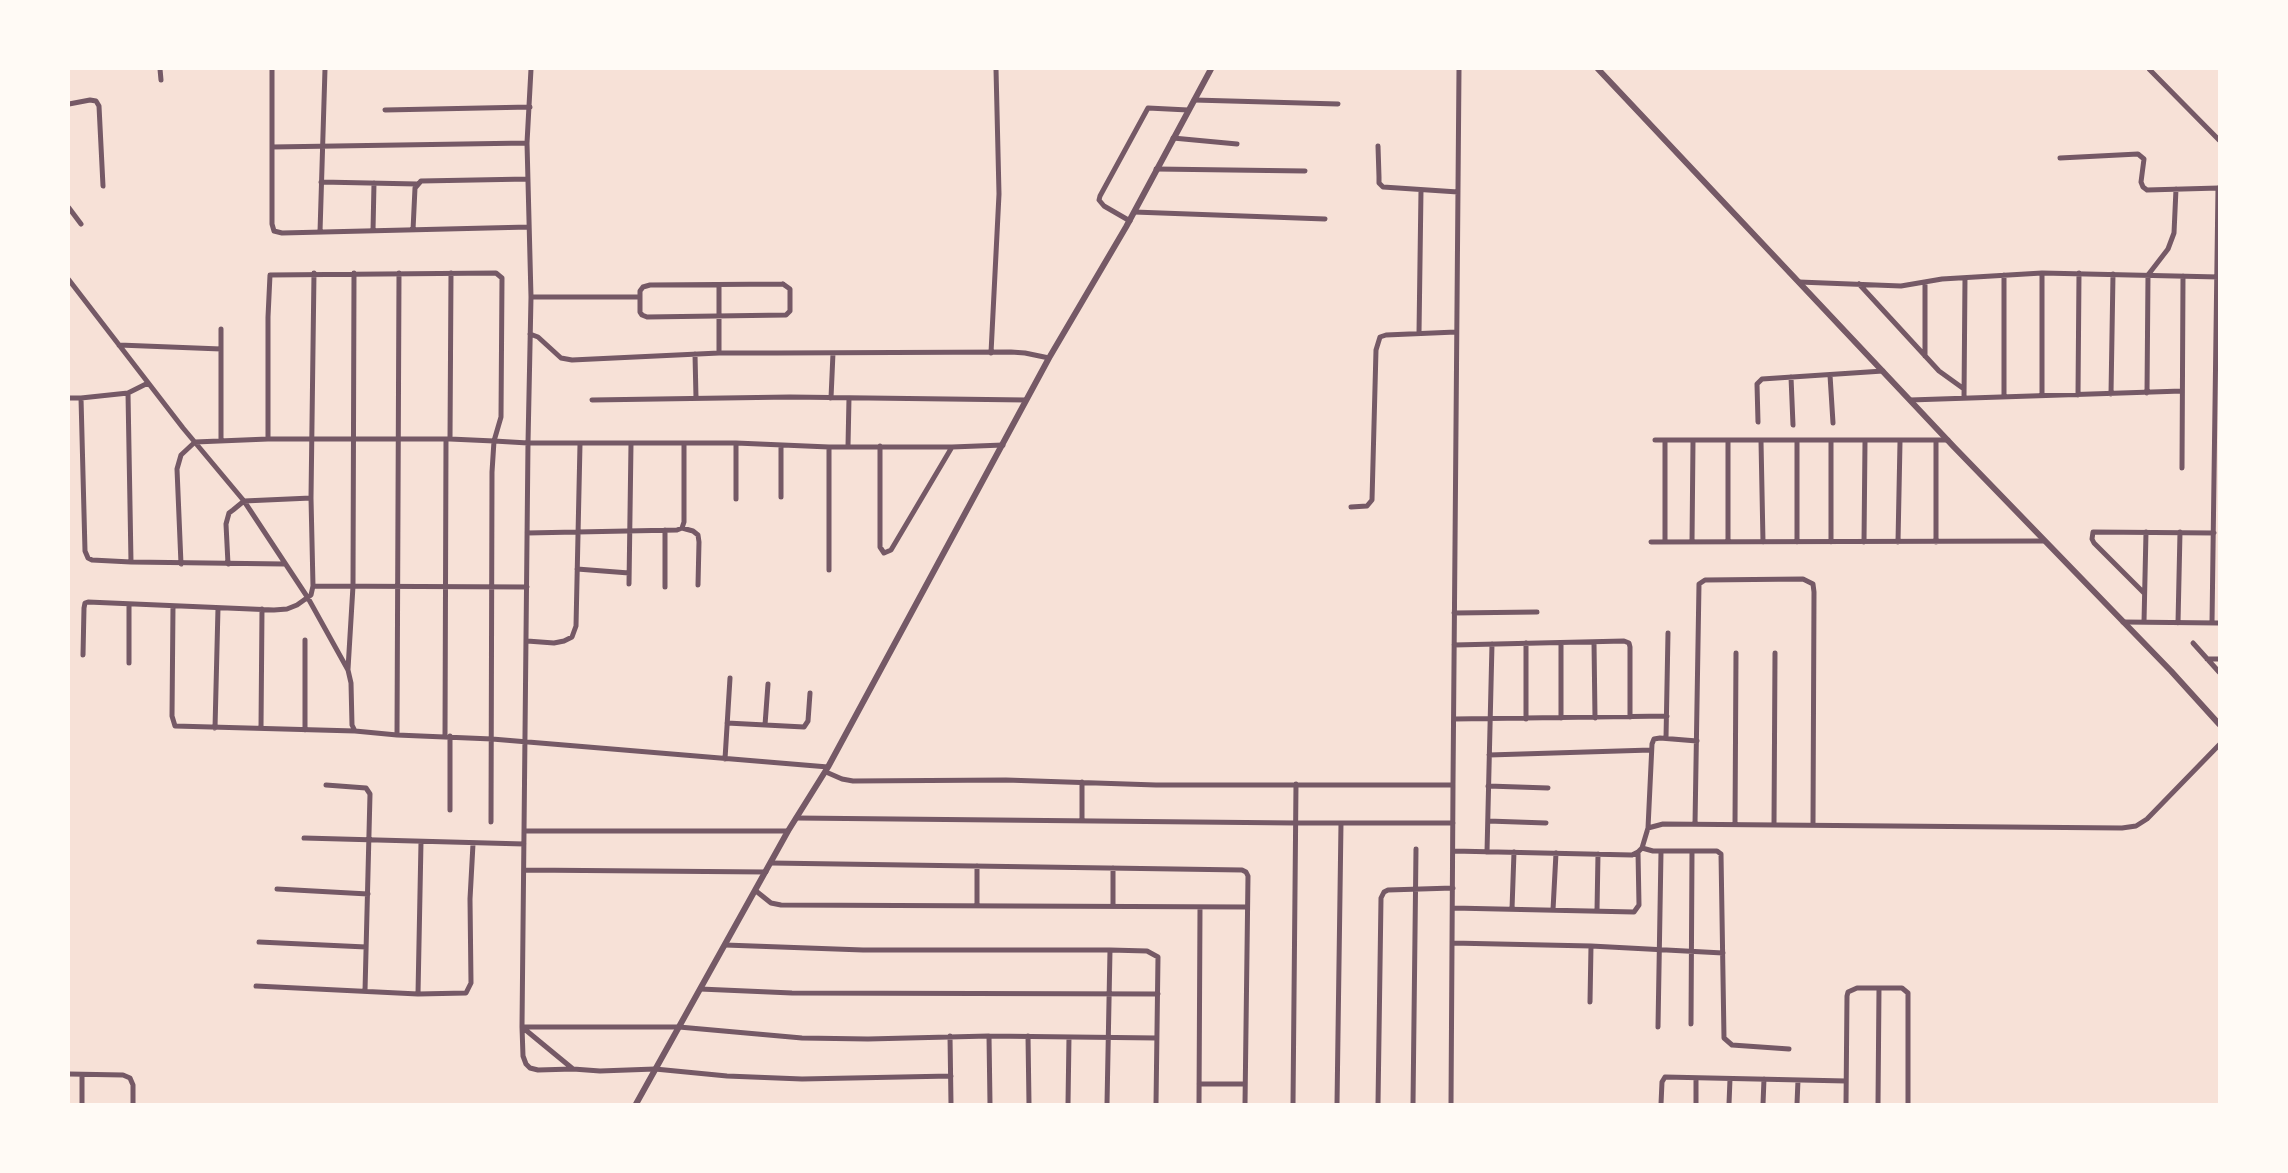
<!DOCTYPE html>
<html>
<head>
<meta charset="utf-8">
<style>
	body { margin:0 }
	#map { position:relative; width:2288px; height:1173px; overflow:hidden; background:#f7e1d7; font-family:"Archivo Narrow",sans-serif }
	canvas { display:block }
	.frame { position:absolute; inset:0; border:70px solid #fffaf5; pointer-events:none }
</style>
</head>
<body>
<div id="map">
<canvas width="2288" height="1173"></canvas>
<div class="frame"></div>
</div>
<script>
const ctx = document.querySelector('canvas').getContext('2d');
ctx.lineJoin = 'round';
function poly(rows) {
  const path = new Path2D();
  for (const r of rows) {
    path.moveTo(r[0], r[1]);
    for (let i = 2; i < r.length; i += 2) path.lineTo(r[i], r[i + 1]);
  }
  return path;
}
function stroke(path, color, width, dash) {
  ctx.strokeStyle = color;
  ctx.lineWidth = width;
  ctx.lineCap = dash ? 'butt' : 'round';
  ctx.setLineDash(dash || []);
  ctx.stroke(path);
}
const minor = poly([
	[160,69,161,80],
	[272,69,272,224,274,231,282,233,529,227],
	[531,69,527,143,531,297,528,443,736,443,829,447,952,447,1003,445],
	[2149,69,2219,140],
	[1194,100,1338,104],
	[69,104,90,100,96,101,99,106,103,186],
	[385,110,530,107],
	[1173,138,1237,144],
	[1378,146,1379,177,1379,183,1383,187,1458,192],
	[272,147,527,143],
	[2060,158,2138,154,2144,159,2141,182,2143,187,2147,190,2219,188],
	[1156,169,1305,171],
	[321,182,417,184],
	[69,208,81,224],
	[1134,212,1325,219],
	[1130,221,1104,206,1099,200,1100,196,1148,108,1188,110],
	[413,230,415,188,421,181,528,179],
	[373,231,374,183],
	[320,232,325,69],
	[2042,273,2042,395],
	[2004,275,2004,396],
	[69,280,183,428,244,501,308,598,348,670,351,683,352,725,355,731,397,735,492,739,828,767],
	[1799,282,1901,286,1942,279,2042,273,2219,277],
	[1925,282,1925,356],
	[783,284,790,289,790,311,786,315,647,317,642,315,640,312,640,291,643,287,650,285,783,284],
	[1859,284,1939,371,1964,389],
	[531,297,639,297],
	[221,329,221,441],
	[1419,333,1421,190],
	[530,334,538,337,561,358,572,360,719,353,777,353,1011,352,1025,353,1049,358],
	[119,345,221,349],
	[719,353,719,285],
	[991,353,999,194,996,69],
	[695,354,696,398],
	[1830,375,1833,423],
	[1791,377,1793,425],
	[128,393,131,562],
	[2147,393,2148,275,2168,249,2174,233,2176,189],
	[2111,394,2113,274],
	[2078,395,2079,273],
	[69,398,81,398,85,551,88,558,92,560,131,562,284,564],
	[81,398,128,393,148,383],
	[831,398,833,353],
	[1964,398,1965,278],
	[592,400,790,397,1026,400],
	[1910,400,2182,391],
	[1758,422,1757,384,1762,379,1883,371],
	[450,439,451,273],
	[1655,440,1948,440],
	[1665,441,1665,542],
	[1728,441,1728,542],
	[1761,441,1763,542],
	[1936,441,1936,542],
	[781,445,781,497],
	[848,446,849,398],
	[880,446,880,547,884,553,891,550,952,447],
	[829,447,829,570],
	[2182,468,2183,276],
	[736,499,736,443],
	[1351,507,1367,506,1372,500,1376,350,1380,337,1386,335,1456,332],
	[682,528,693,531,698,535,699,542,698,585],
	[527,533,677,530,682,528,684,522,684,443],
	[1651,542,2043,541],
	[1692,542,1693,441],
	[1797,542,1797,441],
	[1831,542,1831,442],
	[1864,542,1865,442],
	[1898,542,1900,442],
	[181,564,177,469,181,455,195,442,268,439],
	[228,564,226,524,229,513,233,510,244,501,311,498],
	[577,569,629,573],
	[629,584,631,444],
	[313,586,527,587],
	[665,587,665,530],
	[2144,593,2094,543,2092,539,2093,532,2214,533],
	[129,604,129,663],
	[173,606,172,716,175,726,355,731],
	[1454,613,1537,612],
	[2123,622,2219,623],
	[2144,622,2146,532],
	[2178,623,2180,532],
	[2212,623,2218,188],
	[527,641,554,643,564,641,572,637,576,626,580,444],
	[1594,642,1595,718],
	[1526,643,1526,719],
	[2193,643,2219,672],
	[1454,645,1624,641,1629,643,1630,647,1630,717],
	[83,655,84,608,85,603,88,602,274,610,287,609,297,605,311,595,313,586,311,498,314,273],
	[2207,659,2219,659],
	[348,669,353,586,354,273],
	[1561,718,1561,643],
	[1454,719,1667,716],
	[727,723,804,727,808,721,810,693],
	[765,725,768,684],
	[215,728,218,608],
	[261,728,262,609],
	[305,730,305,640],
	[397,735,399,273],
	[445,736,446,439],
	[450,736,450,810],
	[1666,738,1668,633],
	[1489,755,1651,750],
	[725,759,730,678],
	[826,772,842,779,853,781,1006,780,1156,785,1453,785,1451,1104],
	[326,785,366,788,370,794,365,991],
	[1453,785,1459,69],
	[1488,786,1548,788],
	[796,818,1295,823,1453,823],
	[1082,821,1082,782],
	[1488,821,1546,823],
	[491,822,492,472,494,441,501,417,502,278,496,273,270,275,268,317,268,439,450,439,494,441,528,443,522,1027,573,1069,600,1071,655,1069,727,1076,802,1079,951,1076],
	[1695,824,1699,584,1705,580,1803,579,1813,584,1814,592,1813,824],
	[1735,824,1736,653],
	[1774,824,1775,653],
	[1648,828,1652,744,1654,739,1660,738,1697,741],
	[524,831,788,831],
	[304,838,524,844],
	[1642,848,1653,851,1717,851,1721,854,1724,1038,1732,1045,1789,1049],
	[1453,851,1632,855,1638,852,1642,848,1648,828,1663,824,2122,828,2136,826,2147,819,2219,745],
	[1487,852,1492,644],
	[771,863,1242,870,1246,872,1248,876,1245,1104],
	[1113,868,1113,905],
	[524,870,766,872],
	[277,889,368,894],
	[756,891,771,903,781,905,1246,907],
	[977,906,977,866],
	[1453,908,1634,912,1639,905,1638,852],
	[1512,909,1514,852],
	[1553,910,1556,853],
	[1597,911,1598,854],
	[259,942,366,947],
	[1452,943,1591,946,1723,953],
	[725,945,863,950,1110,950,1107,1104],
	[1110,950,1147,951,1158,957,1156,1104],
	[256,986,418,994,466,993,471,983,470,899,473,844],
	[700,989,792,993,1158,994],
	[418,994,421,842],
	[1590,1002,1591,946],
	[1691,1024,1692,851],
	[1658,1027,1661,852],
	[950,1036,951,1104],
	[989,1036,990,1104],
	[1028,1036,1029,1104],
	[573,1069,538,1070,530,1068,526,1064,523,1056,522,1027,679,1027,802,1038,868,1039,989,1036,1157,1038],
	[69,1074,123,1075,130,1078,133,1085,133,1104],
	[1199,1084,1245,1084],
	[82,1104,82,1075],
	[1068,1104,1069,1037],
	[1199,1104,1200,907],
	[1293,1104,1296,784],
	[1337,1104,1341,823],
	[1378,1104,1381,898,1384,892,1388,890,1453,888],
	[1413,1104,1416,849],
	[1661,1104,1662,1082,1665,1077,1846,1081],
	[1696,1104,1696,1078],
	[1729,1104,1730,1079],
	[1763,1104,1764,1079],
	[1797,1104,1798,1080],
	[1846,1104,1847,996,1848,992,1857,988,1902,988,1908,993,1908,1104],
	[1878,1104,1879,988]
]);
const tertiary = poly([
	[1598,69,1954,447,2171,671,2219,724],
	[636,1104,788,831,828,767,1049,358,1126,227,1211,69]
]);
stroke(minor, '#755966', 5);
stroke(tertiary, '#755966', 6);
</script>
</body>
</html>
